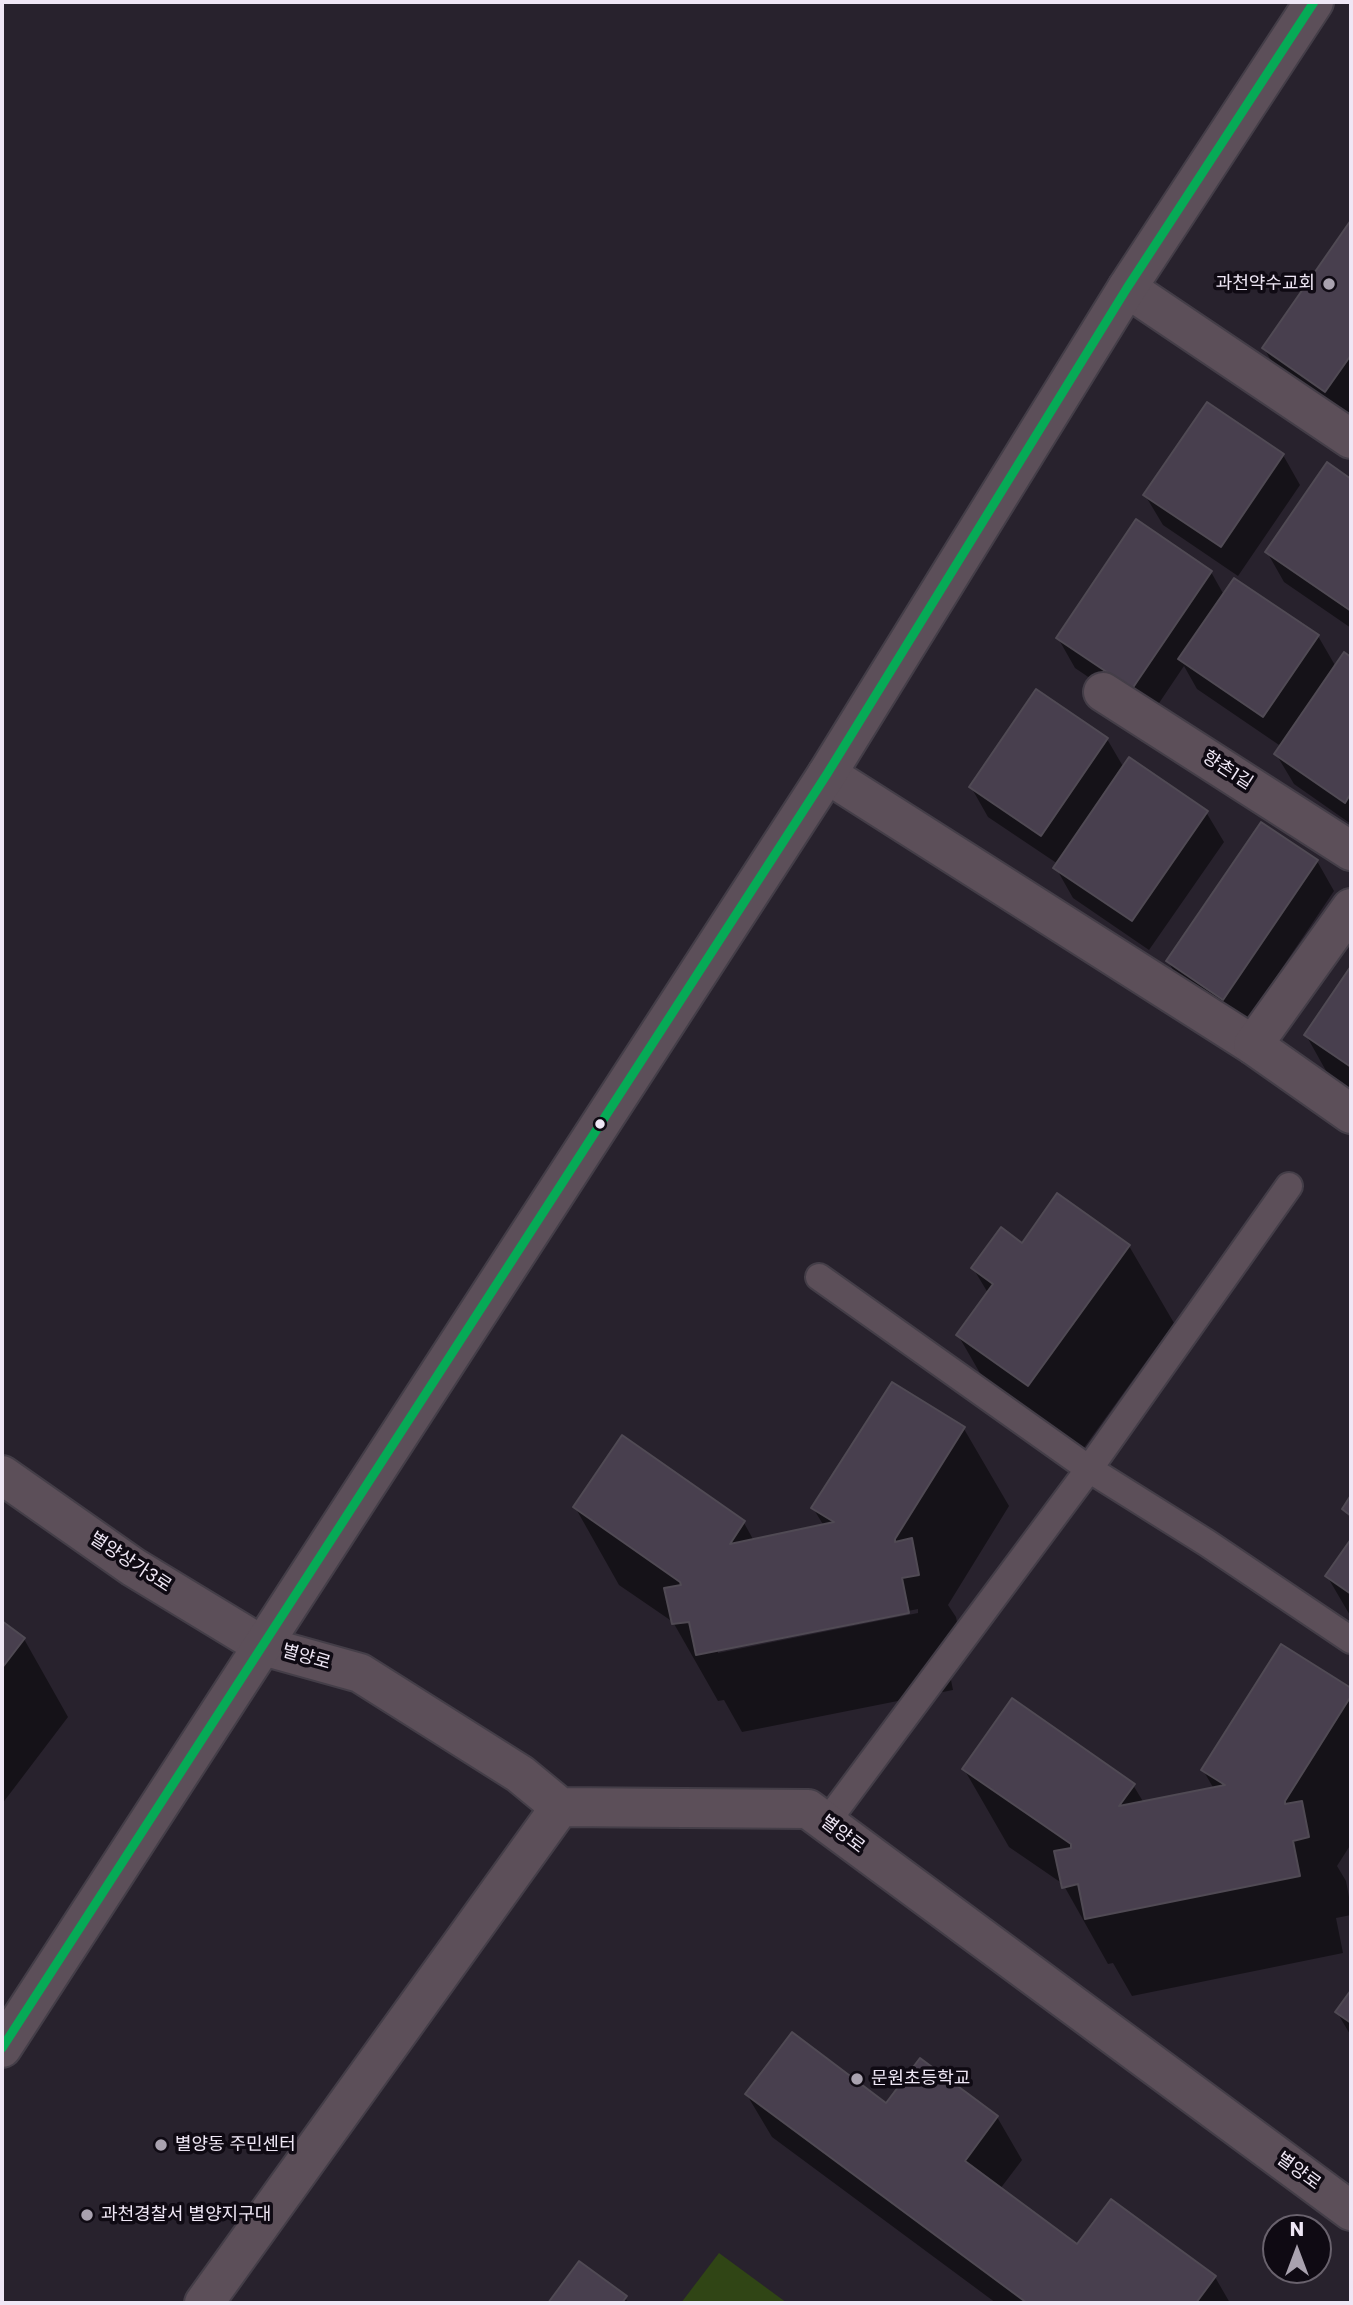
<!DOCTYPE html>
<html>
<head>
<meta charset="utf-8">
<style>
	body { margin:0 }
	#map { position:relative; width:1353px; height:2305px; overflow:hidden; background:#28222d; font-family:Poppins,sans-serif }
	canvas { display:block }
	.frame { position:absolute; inset:0; border:4px solid #efe7f5; pointer-events:none }
	.north { position:absolute; left:1262px; top:2214px; width:70px; height:70px; box-sizing:border-box; background:#0f0a13; border:2px solid #69626d; border-radius:50%; rotate:0deg; font-size:19px; font-weight:700; line-height:28px; text-align:center; color:#efe7f5 }
	.north::after { content:''; display:block; margin:auto; width:24px; height:32px; background:#a9a2af; clip-path:polygon(50% 0,100% 100%,50% 72%,0 100%) }
</style>
</head>
<body>
<div id="map">
<canvas width="1353" height="2305"></canvas>
<div class="frame"></div>
<div class="north">N</div>
</div>
<script>
const ctx = document.querySelector('canvas').getContext('2d');
ctx.lineJoin = 'round';
function fillPath(path, color) {
  ctx.fillStyle = color;
  ctx.fill(path, 'evenodd');
}
function poly(rows) {
  const path = new Path2D();
  for (const r of rows) {
    path.moveTo(r[0], r[1]);
    for (let i = 2; i < r.length; i += 2) path.lineTo(r[i], r[i + 1]);
  }
  return path;
}
function stroke(path, color, width, dash) {
  ctx.strokeStyle = color;
  ctx.lineWidth = width;
  ctx.lineCap = dash ? 'butt' : 'round';
  ctx.setLineDash(dash || []);
  ctx.stroke(path);
}
function drawText(font, color, halo, rows, align = 'center') {
  ctx.font = font + ' Poppins,"Noto Sans KR",sans-serif';
  ctx.lineWidth = 7;
  ctx.setLineDash([]);
  ctx.textBaseline = 'middle';
  ctx.strokeStyle = halo;
  ctx.fillStyle = color;
  for (const [text, x, y, turn = 0] of rows) {
    ctx.save();
    ctx.translate(x, y);
    ctx.rotate((+turn || 0) * Math.PI / 180);
    ctx.textAlign = isNaN(turn) ? turn : align;
    if (halo) ctx.strokeText(text, 0, 0);
    ctx.fillText(text, 0, 0);
    ctx.restore();
  }
}
const green = poly([
	[719,2253,787,2303,681,2303]
]);
const shadow = poly([
	[1351,223,1351,432,1288,391,1264,348],
	[1283,455,1300,485,1238,576,1163,525,1145,495],
	[1327,464,1351,481,1351,628,1284,582,1267,552],
	[1211,572,1224,595,1318,636,1336,667,1344,655,1351,659,1351,824,1294,784,1276,754,1282,747,1197,689,1184,666,1149,718,1075,668,1058,638],
	[1107,739,1124,768,1206,812,1224,842,1149,950,1073,898,1056,868,1058,864,988,817,971,787],
	[1317,861,1334,891,1241,1029,1185,991,1168,961],
	[1351,969,1351,1092,1330,1078,1306,1035],
	[1023,1245,1129,1246,1174,1323,1073,1463,1003,1413,958,1335,988,1293,973,1268],
	[964,1429,1009,1506,948,1605,956,1617,963,1652,946,1655,953,1690,742,1732,724,1700,718,1701,673,1622,619,1585,575,1507,744,1523,754,1541,824,1526,813,1508],
	[918,1609,918,1613,718,1653,718,1649],
	[1351,1542,1351,1617,1327,1576],
	[2,1623,24,1639,68,1717,2,1804],
	[1282,1646,1351,1690,1351,1844,1337,1866,1346,1881,1351,1908,1351,1915,1336,1918,1343,1953,1132,1996,1113,1963,1108,1964,1063,1884,1009,1847,964,1769,1133,1785,1144,1803,1214,1789,1203,1770],
	[1351,1993,1351,2036,1337,2012],
	[747,2095,997,2117,1022,2160,1000,2189,1078,2246,1215,2277,1230,2303,996,2303,772,2137],
	[580,2264,625,2298,629,2303,551,2303]
]);
const building = poly([
	[1351,220,1351,355,1325,392,1262,348,1351,220],
	[1207,402,1284,454,1221,547,1143,495,1207,402],
	[1327,462,1351,479,1351,611,1265,552,1327,462],
	[1136,519,1212,571,1132,689,1056,638,1136,519],
	[1234,578,1319,635,1263,717,1178,659,1234,578],
	[1344,652,1351,657,1351,793,1345,803,1274,754,1344,652],
	[1036,689,1108,738,1041,836,969,787,1036,689],
	[1129,757,1208,811,1132,921,1053,868,1129,757],
	[1261,822,1318,860,1223,1000,1166,961,1261,822],
	[1351,966,1351,1067,1304,1035,1351,966],
	[1057,1193,1130,1245,1028,1386,956,1335,993,1284,971,1268,1001,1227,1022,1243,1057,1193],
	[892,1382,965,1427,895,1539,895,1542,912,1538,919,1575,902,1578,909,1613,696,1655,689,1622,672,1624,664,1588,681,1585,680,1582,573,1507,622,1435,745,1521,730,1544,834,1522,811,1508,892,1382],
	[1351,1495,1351,1516,1342,1509,1351,1495],
	[1351,1539,1351,1594,1325,1576,1351,1539],
	[2,1621,25,1638,2,1668,2,1621],
	[1281,1644,1351,1688,1351,1696,1285,1801,1285,1804,1302,1801,1309,1837,1293,1841,1300,1876,1085,1919,1078,1884,1062,1888,1054,1851,1071,1848,1071,1844,962,1769,1012,1698,1135,1784,1119,1806,1225,1785,1201,1770,1281,1644],
	[1351,1990,1351,2023,1335,2012,1351,1990],
	[792,2032,886,2103,920,2058,998,2116,965,2161,1077,2244,1111,2199,1216,2276,1196,2303,1027,2303,745,2094,792,2032],
	[579,2261,627,2296,622,2303,548,2303,579,2261]
]);
const service = poly([
	[819,1277,1089,1469,1207,1543,1351,1640],
	[826,1823,1089,1469,1289,1186]
]);
const pedestrian = poly([
	[1127,288,1351,439],
	[827,774,1253,1045]
]);
const minor = poly([
	[1103,692,1351,851],
	[1351,908,1253,1045,1351,1114],
	[2,1475,133,1567,263,1646,360,1673,520,1774,560,1807,808,1809,1351,2211],
	[204,2303,560,1807]
]);
const tertiary = poly([
	[2,2048,827,774,1127,288,1314,2]
]);
const bus1 = poly([
	[2,2048,827,774,1127,288,1314,2]
]);
const markers = [
	[1329,284,7,"#a9a2af"],
	[600,1124,6,"#efe7f5"],
	[857,2079,7,"#a9a2af"],
	[161,2145,7,"#a9a2af"],
	[87,2215,7,"#a9a2af"]
];
const poiNames = [
	["과천약수교회",1315,284,"right"],
	["문원초등학교",871,2079],
	["별양동 주민센터",175,2145],
	["과천경찰서 별양지구대",101,2215]
];
const streetNames = [
	["향촌1길",1227,771,33],
	["별양상가3로",130,1563,33],
	["별양로",306,1658,16],
	["별양로",842,1835,37],
	["별양로",1298,2172,36]
];
fillPath(green, '#304515');
fillPath(shadow, '#0007');
fillPath(building, '#483f4e');
stroke(building, '#504a54', 2);
stroke(service, '#443e48', 30);
stroke(pedestrian, '#443e48', 42);
stroke(minor, '#443e48', 42);
stroke(tertiary, '#443e48', 42);
stroke(service, '#5c4f59', 26);
stroke(pedestrian, '#5c4f59', 38);
stroke(minor, '#5c4f59', 38);
stroke(tertiary, '#5c4f59', 38);
stroke(bus1, '#06aa56', 9);
for (const [x, y, r, color] of markers) {
  const dot = new Path2D();
  dot.arc(x, y, r, 0, 2 * Math.PI);
  ctx.fillStyle = color;
  ctx.fill(dot);
  stroke(dot, '#0f0a13', 2.5);
}
drawText('18px', '#efe7f5', '#0f0a13', poiNames, 'left');
drawText('18px', '#efe7f5', '#0f0a13', streetNames);
</script>
</body>
</html>
